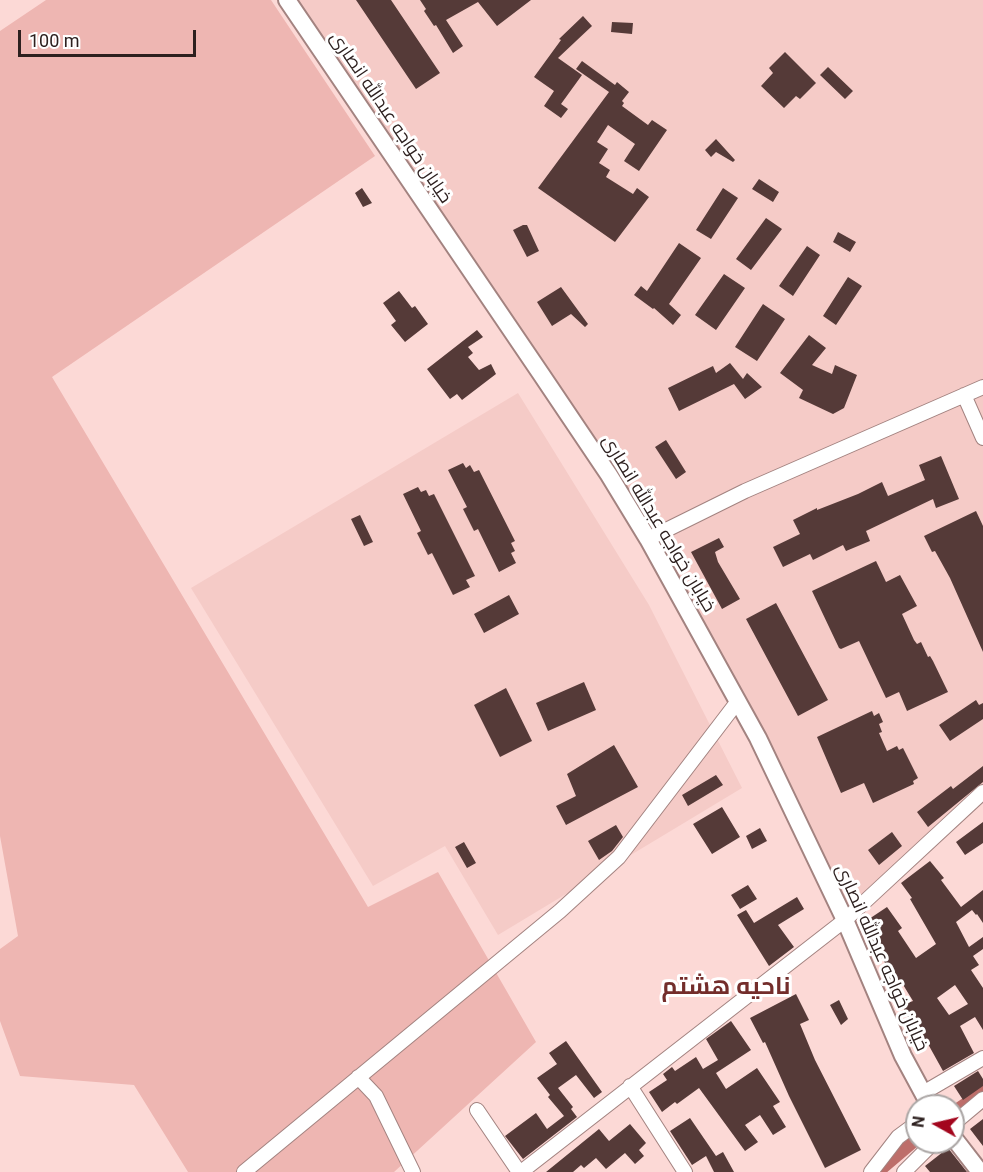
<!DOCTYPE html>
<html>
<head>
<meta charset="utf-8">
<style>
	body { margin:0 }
	#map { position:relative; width:983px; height:1172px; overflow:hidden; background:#fcd9d6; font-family:Roboto,sans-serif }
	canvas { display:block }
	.north { position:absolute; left:905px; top:1094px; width:60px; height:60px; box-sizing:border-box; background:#fff; border:2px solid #aba6a5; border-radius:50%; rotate:278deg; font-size:16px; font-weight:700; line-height:24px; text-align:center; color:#2d201f }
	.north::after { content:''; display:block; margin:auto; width:21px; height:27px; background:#a3061d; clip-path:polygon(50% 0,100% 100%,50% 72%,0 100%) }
	.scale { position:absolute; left:18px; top:30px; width:178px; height:27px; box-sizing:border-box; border:3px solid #2d201f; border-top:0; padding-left:8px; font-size:18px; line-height:21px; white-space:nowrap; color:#2d201f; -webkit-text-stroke:4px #fff; paint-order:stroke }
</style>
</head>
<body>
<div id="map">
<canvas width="983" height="1172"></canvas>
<div class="north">N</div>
<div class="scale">100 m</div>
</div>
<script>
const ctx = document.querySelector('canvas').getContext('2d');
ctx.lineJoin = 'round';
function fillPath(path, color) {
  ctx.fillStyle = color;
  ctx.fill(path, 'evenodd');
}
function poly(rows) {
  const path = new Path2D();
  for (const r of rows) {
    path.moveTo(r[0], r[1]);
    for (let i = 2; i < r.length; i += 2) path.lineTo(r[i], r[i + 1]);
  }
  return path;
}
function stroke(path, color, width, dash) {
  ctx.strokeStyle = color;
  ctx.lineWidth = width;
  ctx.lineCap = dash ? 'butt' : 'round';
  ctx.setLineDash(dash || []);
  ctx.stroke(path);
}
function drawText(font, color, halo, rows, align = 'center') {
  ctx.font = font + ' Roboto,Cairo,sans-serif';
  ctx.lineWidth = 6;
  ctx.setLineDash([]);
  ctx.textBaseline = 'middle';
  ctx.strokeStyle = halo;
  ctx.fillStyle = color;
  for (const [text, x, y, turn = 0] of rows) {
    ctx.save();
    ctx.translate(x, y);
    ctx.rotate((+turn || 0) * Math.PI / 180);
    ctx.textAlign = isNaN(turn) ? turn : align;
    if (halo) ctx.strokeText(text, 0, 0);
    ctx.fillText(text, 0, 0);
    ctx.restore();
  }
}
const built = poly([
	[287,0,983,0,983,798,845,920,672,582],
	[518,393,649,605,742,788,498,935,445,846,373,886,191,588]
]);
const green = poly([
	[46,0,271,0,375,156,52,377,368,907,438,872,536,1042,394,1172,188,1172,134,1085,20,1076,0,1021,0,949,18,936,0,836,0,31]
]);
const canal = poly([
	[953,1112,983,1092],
	[878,1172,917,1139]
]);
const building = poly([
	[356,0,391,0,440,73,416,89],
	[420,0,531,0,497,26,478,2,446,20,463,46,453,53,436,25,434,26,424,11,426,9],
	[583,16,592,26,558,58,582,75,561,104,568,109,561,118,544,106,554,91,534,77,561,40,559,39],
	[612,22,633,23,632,34,611,32],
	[785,52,816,83,800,99,796,96,784,108,761,86,773,73,769,68],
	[582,61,615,85,617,82,629,92,622,101,624,103,622,106,648,125,652,120,667,130,639,171,624,161,635,144,608,125,597,142,608,149,599,163,610,170,606,177,633,194,637,188,649,197,615,242,538,188,609,92,576,69],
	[828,67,853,91,845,99,820,75],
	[716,139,735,160,733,162,716,152,711,157,705,150],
	[759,179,779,192,773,202,752,189],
	[362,188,372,203,363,207,355,193],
	[723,188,738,198,711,239,696,230],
	[766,218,782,229,751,270,736,259],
	[523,225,527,225,539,251,527,257,513,230],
	[838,232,856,242,850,252,833,242],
	[679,243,701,258,669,304,681,315,673,325,654,308,653,309,634,295,641,286,647,291],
	[807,246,820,255,793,296,779,286],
	[724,274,745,288,716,330,695,315],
	[848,277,862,286,836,325,823,316],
	[561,287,588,324,585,327,571,314,552,326,537,302],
	[399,291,412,308,415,306,428,324,405,342,391,325,396,321,383,303],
	[763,304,785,319,757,361,735,347],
	[477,330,483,337,468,347,473,353,468,357,479,370,491,364,496,374,462,400,457,394,450,399,427,369],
	[809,335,826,348,812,365,832,374,835,365,857,375,844,408,833,414,799,398,803,390,780,373],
	[730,363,743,379,747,373,762,387,745,399,734,384,679,411,668,388,713,366,716,373],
	[666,440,686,472,676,479,655,447],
	[941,456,959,499,936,508,933,499,866,531,870,541,846,551,843,545,813,560,810,554,783,567,773,547,800,534,793,520,817,508,817,510,858,494,882,482,888,496,925,480,919,465],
	[463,463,466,468,470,465,474,472,479,470,515,541,511,543,515,551,511,553,516,563,499,572,478,529,474,531,463,509,467,507,448,470],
	[418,487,421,492,426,490,429,496,434,494,475,576,466,580,470,587,453,595,432,553,428,555,417,533,421,531,403,494],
	[976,511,983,526,983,652,950,578,935,551,932,552,924,536],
	[360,515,373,542,364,546,351,519],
	[719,538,724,547,715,552,718,562,740,599,722,609,691,552],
	[876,561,886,582,900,575,917,606,902,614,914,640,917,644,921,642,928,657,930,656,933,661,948,692,907,711,899,692,886,698,859,641,841,649,839,648,812,591],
	[509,595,519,614,484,633,474,614],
	[776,603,828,700,798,716,746,619],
	[584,682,596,710,548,731,536,703],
	[506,688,532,741,500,757,474,705],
	[976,700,979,705,983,703,983,719,950,741,939,725],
	[872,711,874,716,879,713,883,722,879,724,882,732,879,733,887,751,897,746,899,750,903,748,918,778,913,781,914,784,873,803,864,783,841,793,817,737],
	[614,745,638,787,566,825,556,806,576,796,567,774],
	[983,766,983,782,928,827,917,812,951,786,953,789],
	[716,775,723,785,688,806,682,795],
	[722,807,740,837,712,854,693,824],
	[983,822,983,843,965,855,956,842],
	[616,825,623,837,612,851,599,860,588,841],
	[760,828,767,841,752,849,746,836],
	[892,832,902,846,879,865,868,850],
	[464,842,476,863,467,868,455,847],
	[930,861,944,878,941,880,961,907,983,890,983,923,977,914,976,915,972,910,956,922,969,947,983,937,983,949,973,956,979,965,971,970,983,988,983,1030,975,1017,960,1026,974,1053,943,1071,928,1044,923,1047,902,1005,913,1001,902,983,894,989,885,976,891,972,860,925,887,907,902,928,898,931,916,958,936,944,910,899,912,898,901,883],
	[955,985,968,1004,949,1015,937,998],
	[748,885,757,899,740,909,731,895],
	[797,897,804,909,778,925,794,947,769,966,737,915,746,910,754,923],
	[796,994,809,1020,800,1024,815,1060,861,1150,825,1168,789,1096,765,1042,763,1043,750,1018],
	[839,1000,848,1019,841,1025,830,1005],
	[731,1021,751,1050,716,1073,726,1089,757,1068,780,1102,773,1106,786,1127,773,1135,760,1115,745,1125,758,1142,745,1151,699,1088,677,1104,675,1102,662,1112,649,1092,667,1080,663,1074,672,1067,675,1071,696,1057,703,1069,718,1060,706,1039],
	[566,1041,602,1092,594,1098,576,1075,558,1088,573,1107,571,1109,577,1117,523,1159,505,1136,536,1113,547,1129,564,1116,548,1097,550,1095,537,1078,557,1064,549,1053],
	[978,1071,983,1079,983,1086,963,1100,954,1086],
	[690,1118,716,1156,723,1152,734,1172,714,1172,706,1156,692,1165,670,1131],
	[983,1119,983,1146,970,1129],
	[630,1124,646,1143,639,1150,644,1156,635,1164,625,1153,606,1169,596,1158,584,1168,581,1165,573,1172,546,1172,599,1129,609,1141],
	[948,1148,967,1172,930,1172,925,1166]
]);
const minor = poly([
	[964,395,983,438],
	[648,539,745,491,983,387],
	[358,1077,376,1096,413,1172],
	[630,1086,685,1172],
	[923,1093,983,1058],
	[477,1110,519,1172],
	[953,1124,983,1099],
	[244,1172,560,911,619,857,738,701],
	[521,1172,845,920,983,792],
	[871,1172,898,1137,917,1123],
	[904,1172,934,1142]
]);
const tertiary = poly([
	[287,0,541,374,609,475,648,539,758,738,845,920,903,1056,930,1106],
	[953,1137,980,1172]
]);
const streetNames = [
	["خیابان خواجه عبدالله انصاری",390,118,56],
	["خیابان خواجه عبدالله انصاری",658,524,59],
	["خیابان خواجه عبدالله انصاری",881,958,66]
];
const districtNames = [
	["ناحیه هشتم",726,988]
];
fillPath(built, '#f5cbc7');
fillPath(green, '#eeb6b2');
stroke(canal, '#bd6e6a', 12);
fillPath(building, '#553a38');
stroke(minor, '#a38380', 16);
stroke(tertiary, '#a38380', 20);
stroke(minor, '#fff', 14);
stroke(tertiary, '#fff', 16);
drawText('18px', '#2d201f', '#fff', streetNames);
drawText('bold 24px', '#732d2b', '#fff', districtNames);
</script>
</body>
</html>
